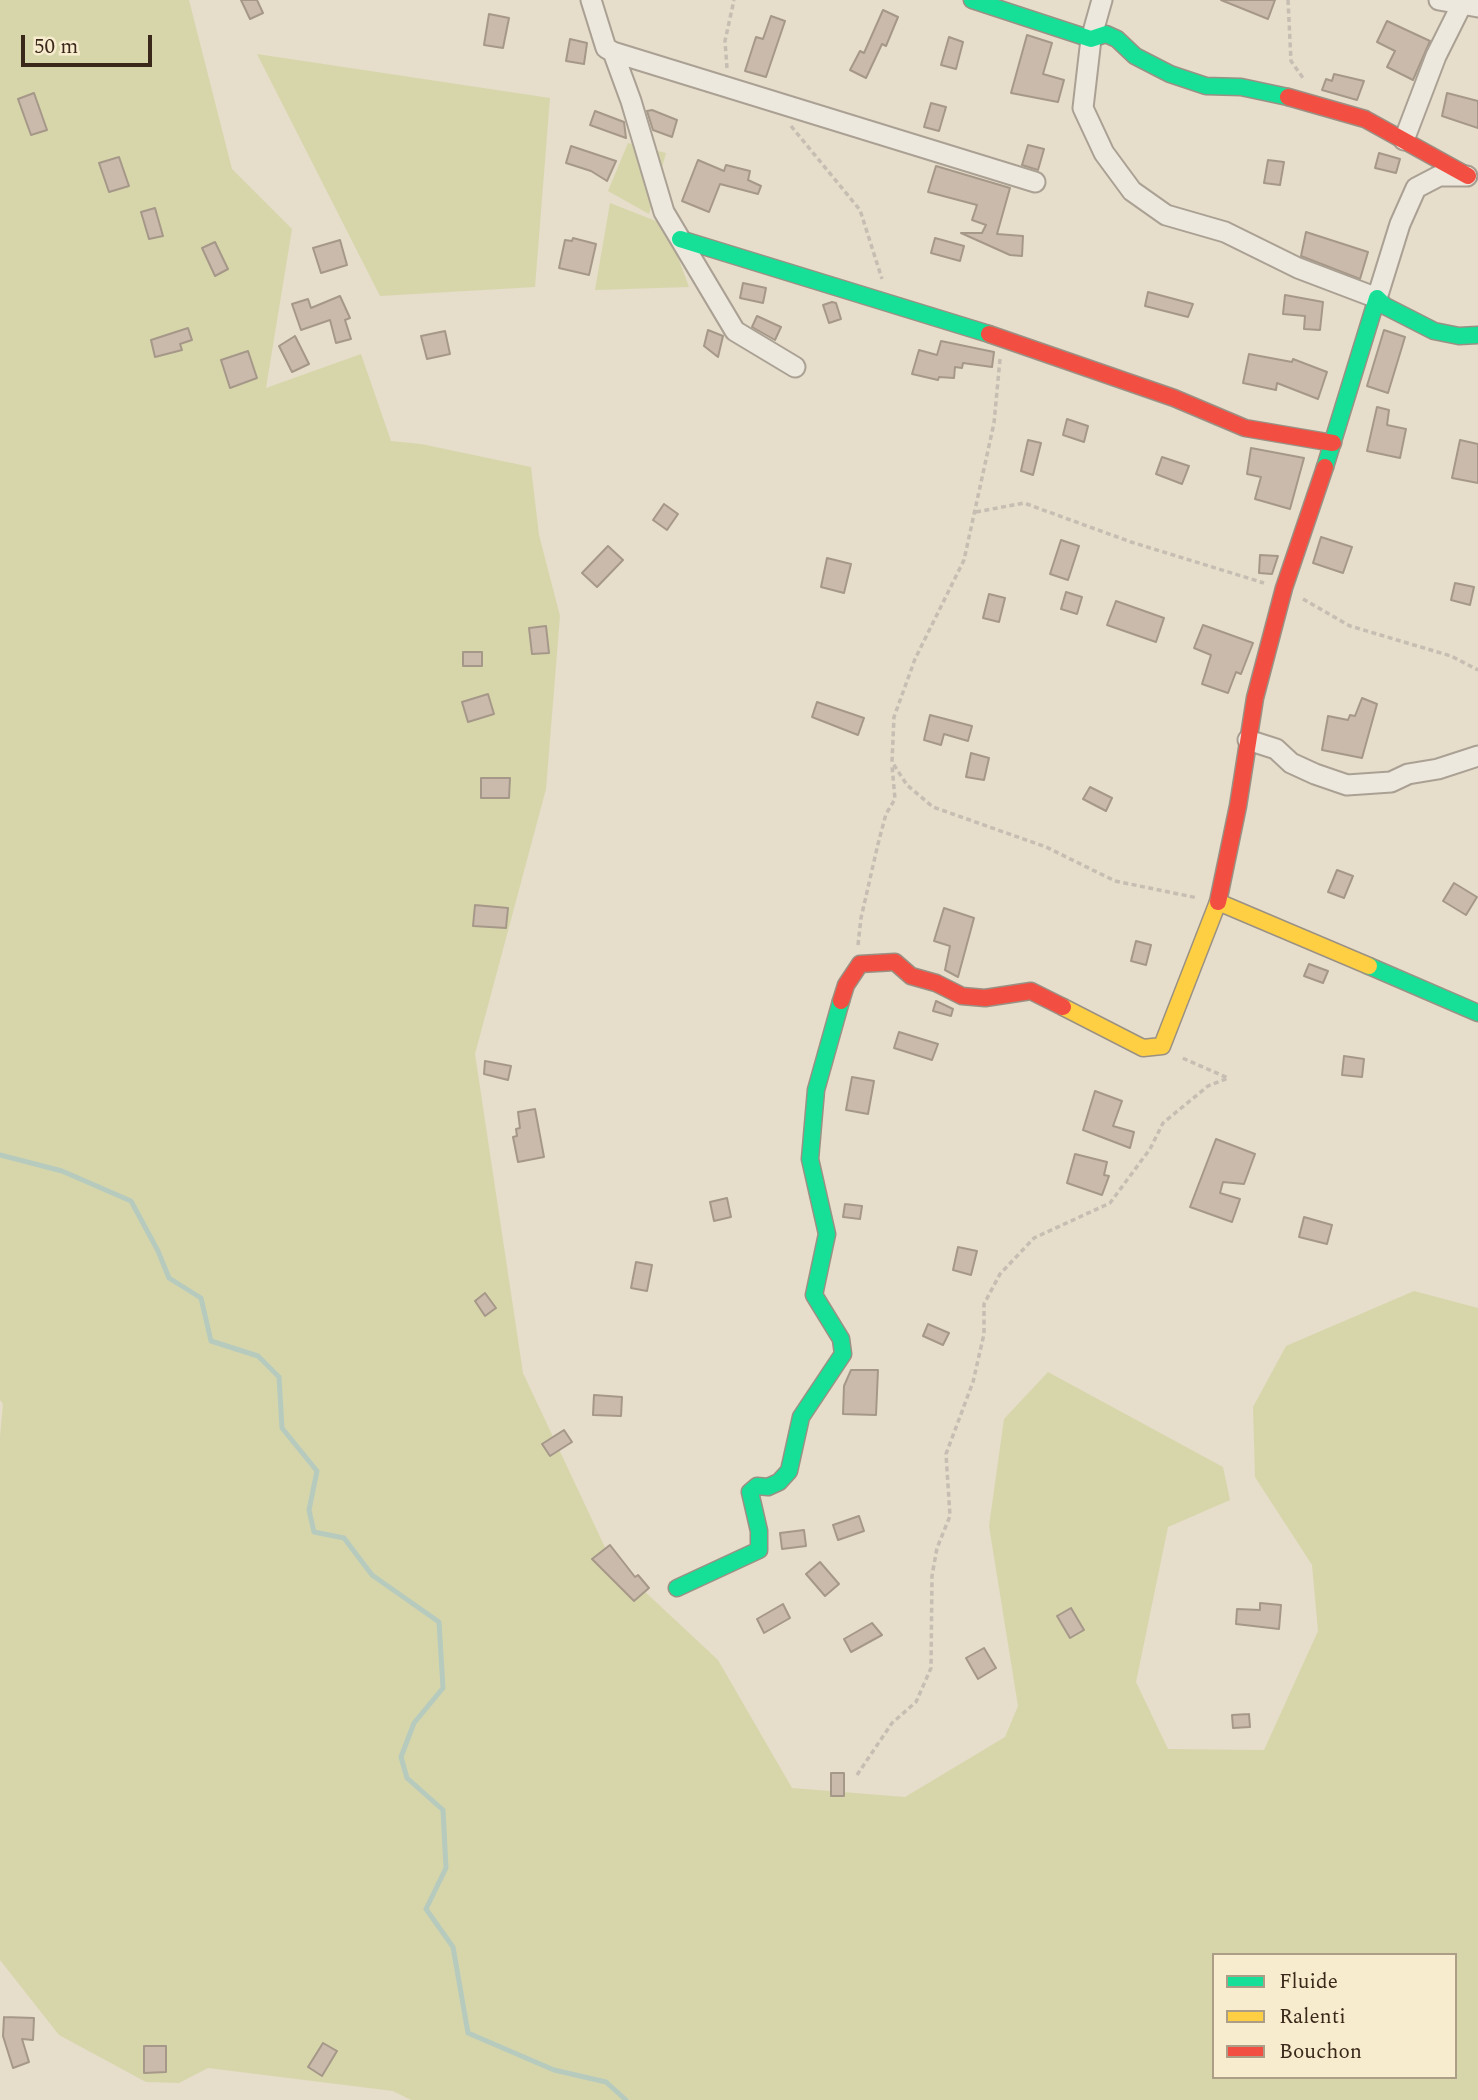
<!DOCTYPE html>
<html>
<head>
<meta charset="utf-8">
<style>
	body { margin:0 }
	#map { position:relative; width:1478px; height:2100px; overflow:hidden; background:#e6ddca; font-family:Spectral,serif }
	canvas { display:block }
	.legend { position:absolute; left:1212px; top:1953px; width:245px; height:126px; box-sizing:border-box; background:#f8ecce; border:2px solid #ac9e86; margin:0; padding:9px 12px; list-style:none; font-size:21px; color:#3a291b }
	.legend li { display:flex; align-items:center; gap:14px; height:35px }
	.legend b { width:35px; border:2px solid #ac9e86 }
	.scale { position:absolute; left:21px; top:35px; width:131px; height:32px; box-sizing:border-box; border:4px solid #3a291b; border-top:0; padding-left:9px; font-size:21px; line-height:24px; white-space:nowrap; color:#3a291b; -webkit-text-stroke:5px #f8ecce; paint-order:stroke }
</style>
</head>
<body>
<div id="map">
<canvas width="1478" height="2100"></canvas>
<ul class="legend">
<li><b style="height:9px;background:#16e098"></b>Fluide</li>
<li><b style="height:9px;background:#ffcf43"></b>Ralenti</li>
<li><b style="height:9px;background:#f24e42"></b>Bouchon</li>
</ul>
<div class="scale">50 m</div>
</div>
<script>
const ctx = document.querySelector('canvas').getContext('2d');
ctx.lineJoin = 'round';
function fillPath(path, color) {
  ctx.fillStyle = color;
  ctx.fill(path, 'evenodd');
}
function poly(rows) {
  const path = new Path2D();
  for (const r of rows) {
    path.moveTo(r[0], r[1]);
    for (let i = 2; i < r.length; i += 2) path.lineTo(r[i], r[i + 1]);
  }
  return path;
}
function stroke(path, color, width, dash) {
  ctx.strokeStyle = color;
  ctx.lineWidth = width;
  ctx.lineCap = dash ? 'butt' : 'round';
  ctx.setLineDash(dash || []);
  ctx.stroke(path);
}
const green = poly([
	[0,0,189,0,232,169,292,229,266,388,361,354,391,441,421,444,531,467,539,535,560,616,546,789,475,1054,523,1373,611,1560,718,1660,792,1788,905,1797,1005,1737,1018,1706,989,1526,1004,1419,1048,1372,1223,1467,1230,1500,1168,1527,1136,1682,1168,1749,1264,1750,1318,1631,1312,1565,1255,1477,1253,1407,1286,1346,1414,1291,1478,1308,1478,2100,411,2100,393,2091,208,2068,179,2083,146,2082,59,2035,0,1960,0,1436,3,1404,0,1400],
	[1214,1955,1455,1955,1455,2077,1214,2077],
	[257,54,550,98,535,287,380,296],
	[628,143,666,153,649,214,608,191],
	[610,203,666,225,689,287,595,290]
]);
const stream = poly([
	[0,1155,62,1171,131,1201,158,1251,169,1278,201,1298,211,1341,258,1356,279,1377,282,1428,317,1471,309,1510,314,1532,344,1538,372,1575,439,1622,443,1688,414,1723,401,1757,407,1778,443,1810,446,1868,426,1909,453,1947,468,2033,554,2070,606,2082,626,2100]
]);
const building = poly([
	[241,0,257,0,263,13,250,19,241,0],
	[1221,0,1275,0,1268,19,1221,0],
	[883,10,898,17,886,46,882,44,866,78,850,70,860,51,864,53,883,10],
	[489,14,509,18,503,48,484,45,489,14],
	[771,16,785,21,766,77,745,71,756,37,763,39,771,16],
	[1387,21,1430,41,1413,80,1387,67,1395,51,1377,42,1387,21],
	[1027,35,1052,43,1043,74,1064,80,1058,102,1011,93,1027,35],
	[949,37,963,42,956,69,941,65,949,37],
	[570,39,587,43,584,64,566,61,570,39],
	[1334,74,1364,81,1357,100,1322,90,1326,79,1332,81,1334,74],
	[34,93,47,130,31,135,18,99,34,93],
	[1447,93,1478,101,1478,128,1442,116,1447,93],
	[931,103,946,107,939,131,924,127,931,103],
	[652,110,677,120,672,137,653,130,647,111,652,110],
	[595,111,624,122,626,138,590,125,595,111],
	[1028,145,1044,149,1038,170,1022,165,1028,145],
	[571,146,616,161,607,181,591,171,566,163,571,146],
	[1379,153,1400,159,1396,173,1375,168,1379,153],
	[119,157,129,186,109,192,99,163,119,157],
	[698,160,724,171,726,165,750,171,748,180,761,186,758,194,720,184,709,212,682,201,698,160],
	[1268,160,1284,162,1280,185,1264,183,1268,160],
	[936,166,1010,188,997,234,1023,236,1022,256,1010,255,961,233,982,233,986,225,972,220,977,205,928,192,936,166],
	[155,208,163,236,149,239,141,212,155,208],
	[1306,232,1368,252,1360,279,1301,256,1306,232],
	[573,238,596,244,589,275,559,268,565,240,572,241,573,238],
	[935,238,964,246,960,261,931,253,935,238],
	[340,240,347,265,321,273,313,248,340,240],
	[215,242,228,269,215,276,202,248,215,242],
	[743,283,766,288,763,303,740,298,743,283],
	[1148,292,1193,304,1188,317,1145,306,1148,292],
	[1285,295,1323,302,1320,330,1304,329,1305,316,1283,314,1285,295],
	[340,296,350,318,345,320,351,339,336,343,330,320,301,330,292,304,308,299,311,308,340,296],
	[832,302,836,303,841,319,829,323,823,305,832,302],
	[757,316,781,327,775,340,752,327,757,316],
	[188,328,192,340,180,344,182,350,155,357,151,340,188,328],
	[708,330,723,336,718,357,704,346,708,330],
	[1384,330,1405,337,1388,393,1367,386,1384,330],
	[445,331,450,354,427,359,421,336,445,331],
	[295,336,309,364,292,372,279,346,295,336],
	[941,341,994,352,992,367,963,363,962,368,955,367,954,378,939,377,938,380,912,374,919,350,937,355,941,341],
	[248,351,257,378,230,388,221,360,248,351],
	[1249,354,1292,362,1293,359,1327,372,1318,399,1277,383,1276,390,1243,383,1249,354],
	[1377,407,1389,410,1387,425,1406,429,1400,458,1367,451,1377,407],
	[1067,419,1088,426,1084,442,1063,435,1067,419],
	[1028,440,1041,443,1033,475,1021,471,1028,440],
	[1460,440,1478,444,1478,483,1452,478,1460,440],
	[1251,448,1304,458,1290,509,1255,499,1261,477,1247,474,1251,448],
	[1162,457,1189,466,1182,484,1156,474,1162,457],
	[664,504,678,514,667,530,653,520,664,504],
	[1321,537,1352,547,1343,573,1313,563,1321,537],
	[1061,540,1079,546,1068,580,1050,574,1061,540],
	[608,546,623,560,597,587,582,573,608,546],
	[1260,555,1278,556,1272,574,1259,573,1260,555],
	[827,558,851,564,844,593,821,587,827,558],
	[1455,583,1474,587,1470,605,1451,600,1455,583],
	[1066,592,1082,597,1077,614,1061,609,1066,592],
	[989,594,1005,598,999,622,983,618,989,594],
	[1116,601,1164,618,1156,642,1107,625,1116,601],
	[1203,625,1253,643,1241,674,1236,672,1228,693,1202,684,1211,655,1194,648,1203,625],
	[546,626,549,653,532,654,529,628,546,626],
	[463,652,482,652,482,666,463,666,463,652],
	[488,694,494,714,468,722,462,702,488,694],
	[1362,698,1377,704,1362,758,1322,750,1328,716,1348,720,1350,715,1355,716,1362,698],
	[817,702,864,718,858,735,812,717,817,702],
	[930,715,972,726,968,741,944,734,941,745,924,740,930,715],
	[971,753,989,758,984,780,966,777,971,753],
	[481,778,510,778,509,798,481,798,481,778],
	[1090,787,1112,798,1106,811,1083,799,1090,787],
	[1337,870,1353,876,1344,898,1328,892,1337,870],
	[1454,883,1477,897,1466,915,1443,901,1454,883],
	[475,905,508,908,506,928,473,926,475,905],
	[944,908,974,918,958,977,945,970,950,946,934,941,944,908],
	[1136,941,1151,945,1146,965,1131,961,1136,941],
	[1309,964,1328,971,1323,983,1304,976,1309,964],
	[936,1001,953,1009,951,1016,933,1011,936,1001],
	[899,1032,938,1044,932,1060,894,1048,899,1032],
	[1344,1056,1364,1059,1362,1077,1342,1075,1344,1056],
	[485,1061,511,1066,508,1080,484,1074,485,1061],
	[852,1077,874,1081,868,1114,846,1110,852,1077],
	[1095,1091,1122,1101,1113,1126,1134,1132,1130,1148,1083,1130,1095,1091],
	[535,1109,544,1157,518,1162,513,1137,517,1136,516,1129,520,1128,518,1112,535,1109],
	[1216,1139,1255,1154,1244,1184,1223,1182,1220,1193,1240,1199,1232,1222,1190,1207,1216,1139],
	[1075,1154,1107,1162,1104,1175,1109,1176,1102,1195,1067,1183,1075,1154],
	[727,1198,731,1217,714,1221,710,1202,727,1198],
	[845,1204,862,1206,860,1219,843,1217,845,1204],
	[1304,1217,1332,1225,1327,1244,1299,1237,1304,1217],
	[958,1247,977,1251,971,1275,953,1270,958,1247],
	[636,1262,652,1265,647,1291,631,1288,636,1262],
	[485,1293,496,1308,485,1316,475,1301,485,1293],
	[928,1324,949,1333,943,1345,923,1336,928,1324],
	[851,1370,878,1370,876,1415,843,1414,844,1386,851,1370],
	[594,1395,622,1397,621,1416,593,1415,594,1395],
	[564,1430,572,1442,550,1456,542,1444,564,1430],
	[859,1516,864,1531,838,1540,833,1525,859,1516],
	[804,1530,806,1546,782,1549,780,1533,804,1530],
	[610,1545,635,1577,638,1575,649,1588,634,1601,592,1559,610,1545],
	[820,1562,839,1584,825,1596,806,1574,820,1562],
	[1260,1603,1281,1605,1279,1629,1236,1624,1237,1609,1260,1610,1260,1603],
	[783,1604,790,1618,764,1633,757,1619,783,1604],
	[1071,1608,1084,1630,1070,1638,1057,1616,1071,1608],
	[872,1623,882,1635,851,1652,844,1639,872,1623],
	[984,1648,996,1668,978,1679,966,1658,984,1648],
	[1249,1714,1250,1727,1233,1728,1232,1715,1249,1714],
	[831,1773,844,1773,844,1796,831,1796,831,1773],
	[4,2017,34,2018,33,2040,22,2039,29,2062,13,2068,3,2036,4,2017],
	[323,2043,337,2051,322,2076,308,2067,323,2043],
	[144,2046,166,2046,166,2072,144,2073,144,2046]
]);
const path = poly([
	[1288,0,1291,61,1303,78],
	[727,68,725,41,734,0],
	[791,126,860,210,882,279],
	[1000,359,994,423,964,560,915,659,894,717,892,762,907,785,933,807,1046,847,1115,881,1198,898],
	[976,512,1024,503,1131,542,1264,583],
	[1303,599,1350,626,1451,656,1478,670],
	[858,945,861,918,878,844,886,814,895,799,892,766],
	[857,1775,892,1723,916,1702,931,1668,932,1576,937,1548,950,1516,946,1454,973,1382,984,1334,984,1304,1000,1274,1034,1238,1110,1203,1150,1149,1163,1123,1208,1086,1228,1078,1180,1057]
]);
const street = poly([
	[591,0,606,48,613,52,631,101,664,212,735,331,795,367],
	[1102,0,1091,39,1083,108,1104,153,1132,191,1166,215,1225,232,1298,268,1377,298,1400,224,1416,188,1439,176,1467,176],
	[1439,0,1478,7],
	[613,52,1035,182],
	[1404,140,1436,56,1464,0],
	[1248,740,1276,749,1291,763,1315,774,1347,785,1391,782,1408,774,1438,769,1478,756]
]);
const fast = poly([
	[972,0,1091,39,1106,34,1117,39,1135,56,1170,74,1206,86,1241,87,1288,97],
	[680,239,989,334],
	[1325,467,1377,298,1385,306,1434,331,1459,336,1478,335],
	[1369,966,1478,1013],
	[677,1588,759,1550,759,1531,750,1492,757,1486,768,1487,779,1482,789,1471,801,1417,843,1354,841,1339,814,1295,827,1234,810,1159,816,1090,841,1001]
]);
const slow = poly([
	[1063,1007,1143,1048,1162,1046,1218,902,1369,966]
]);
const jam = poly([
	[1288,97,1365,119,1468,176],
	[989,334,1174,398,1245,428,1333,443],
	[1218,902,1238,806,1255,698,1284,588,1325,467],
	[841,1001,846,985,860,964,895,962,911,976,936,983,962,996,985,998,1031,991,1063,1007]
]);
fillPath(green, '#d7d6ab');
stroke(stream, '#b6cbbe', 5);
fillPath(building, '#cabaab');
stroke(building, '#a69889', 2);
stroke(street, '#aaa194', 23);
stroke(fast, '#9a9184', 19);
stroke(slow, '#9a9184', 19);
stroke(jam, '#9a9184', 19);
stroke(path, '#c6beb3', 3.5, [5, 3.5]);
stroke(street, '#ede8dd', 19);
stroke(fast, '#16e098', 16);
stroke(slow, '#ffcf43', 16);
stroke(jam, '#f24e42', 16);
</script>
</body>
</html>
